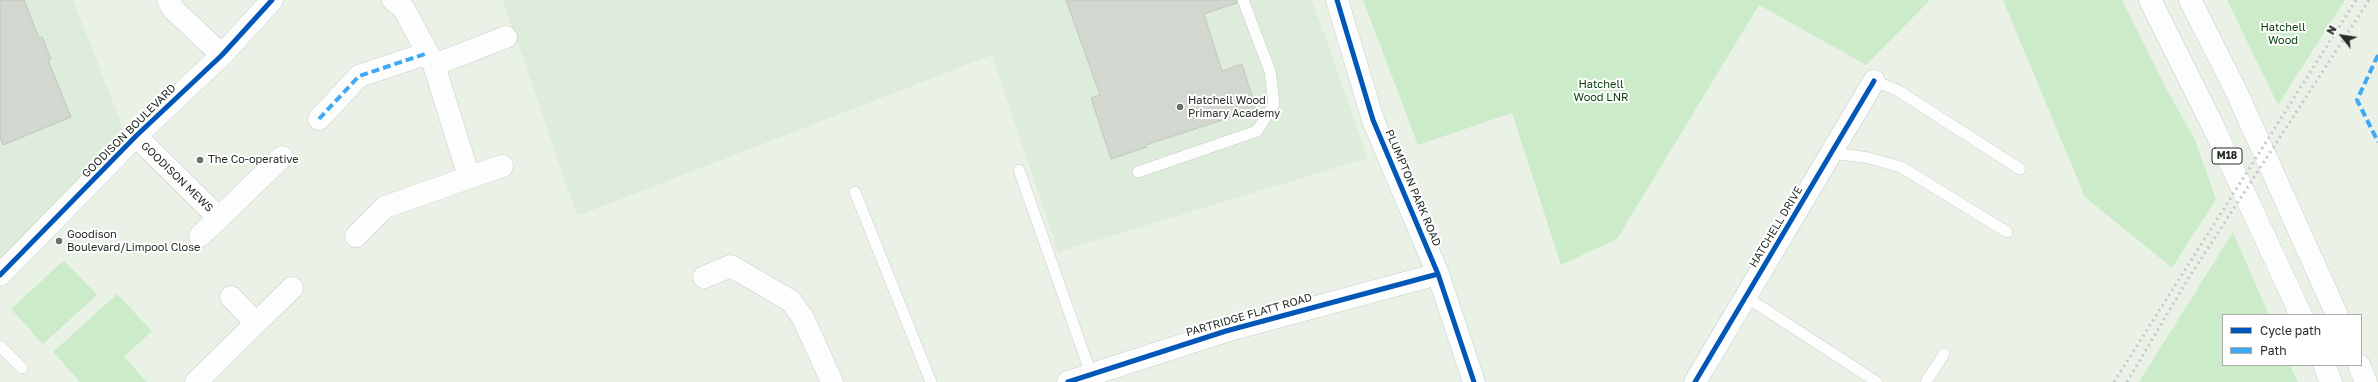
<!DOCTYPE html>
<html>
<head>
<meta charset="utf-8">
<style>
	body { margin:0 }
	#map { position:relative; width:2378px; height:382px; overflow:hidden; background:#eaf2e8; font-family:"Golos Text",sans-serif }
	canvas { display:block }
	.legend { position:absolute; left:2222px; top:314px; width:140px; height:52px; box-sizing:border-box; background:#fff; border:1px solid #a9aba8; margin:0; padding:5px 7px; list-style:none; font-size:12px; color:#272c26 }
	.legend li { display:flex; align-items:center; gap:8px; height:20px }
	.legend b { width:20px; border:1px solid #a9aba8 }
	.north { position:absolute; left:2322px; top:16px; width:40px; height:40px; -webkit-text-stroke:3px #fff; paint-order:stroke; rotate:300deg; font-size:11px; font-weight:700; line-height:16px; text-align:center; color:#272c26 }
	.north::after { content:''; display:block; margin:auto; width:14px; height:18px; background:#272c26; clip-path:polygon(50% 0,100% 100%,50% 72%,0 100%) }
</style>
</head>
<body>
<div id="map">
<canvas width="2378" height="382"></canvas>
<ul class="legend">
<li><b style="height:5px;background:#0057b8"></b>Cycle path</li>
<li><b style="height:5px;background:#3fa9f5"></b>Path</li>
</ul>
<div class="north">N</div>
</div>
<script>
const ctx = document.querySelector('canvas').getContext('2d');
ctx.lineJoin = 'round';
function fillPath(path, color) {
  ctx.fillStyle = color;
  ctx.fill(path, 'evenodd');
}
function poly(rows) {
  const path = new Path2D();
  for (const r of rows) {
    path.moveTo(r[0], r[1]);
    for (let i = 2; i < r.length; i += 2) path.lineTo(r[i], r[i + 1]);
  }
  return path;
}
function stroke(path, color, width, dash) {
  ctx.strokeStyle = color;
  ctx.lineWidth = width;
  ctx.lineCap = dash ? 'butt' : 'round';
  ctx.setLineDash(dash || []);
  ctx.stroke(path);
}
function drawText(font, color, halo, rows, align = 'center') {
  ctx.font = font + ' "Golos Text",sans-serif';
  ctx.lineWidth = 4;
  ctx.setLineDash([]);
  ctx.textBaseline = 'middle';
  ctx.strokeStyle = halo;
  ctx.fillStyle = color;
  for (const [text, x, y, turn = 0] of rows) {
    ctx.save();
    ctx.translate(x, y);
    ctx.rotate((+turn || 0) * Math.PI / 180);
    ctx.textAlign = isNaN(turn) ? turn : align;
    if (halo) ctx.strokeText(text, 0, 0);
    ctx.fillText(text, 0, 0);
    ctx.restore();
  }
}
const built = poly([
	[0,0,73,0,122,125,121,138,0,264],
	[503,0,1312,0,1368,158,1058,252,992,55,577,216]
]);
const green = poly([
	[1363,0,1930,0,1866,65,1759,5,1617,239,1561,265,1512,113,1418,145],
	[2003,0,2122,0,2166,88,2195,140,2216,199,2172,268,2085,197],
	[2227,0,2345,0,2278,105],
	[2233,232,2269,315,2223,315,2223,365,2290,365,2298,382,2139,382],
	[64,260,97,295,43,344,11,309],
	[117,294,152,331,124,357,147,382,80,382,53,352]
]);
const building = poly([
	[0,0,24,0,39,38,42,37,51,59,48,60,71,117,3,145,0,136,0,0],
	[1066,0,1236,0,1237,3,1204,14,1222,71,1242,64,1256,109,1146,145,1147,147,1111,159,1091,98,1100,95,1066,0]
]);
const service = poly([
	[1874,81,1897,90,2020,169],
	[1832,153,1869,158,1901,167,2007,232],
	[1019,170,1091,374],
	[1138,172,1257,131,1274,104,1270,71,1243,0],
	[855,192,931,382],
	[1746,297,1877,382],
	[0,346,22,368],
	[1926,382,1944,354]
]);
const minor = poly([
	[168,0,174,10,222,55],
	[393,0,404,9,434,65,469,177],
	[1337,0,1373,120,1438,274,1474,382],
	[434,65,506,37],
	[319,119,359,76,428,53],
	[136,136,219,218,282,157],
	[200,236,219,218],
	[356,236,385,207,502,166],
	[704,277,731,266,791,301,803,318,832,382],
	[231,297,256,323],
	[196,382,292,288],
	[1068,382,1226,331,1438,274],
	[1695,382,1874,81]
]);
const tertiary = poly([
	[0,275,136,136,222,55,272,0]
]);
const motorway = poly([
	[2150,0,2214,128,2301,315],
	[2190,0,2237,93,2337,315],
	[2324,365,2331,382],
	[2359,365,2366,382]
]);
const rail = poly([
	[2114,382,2356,0],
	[2127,382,2188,279,2369,0]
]);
const quiet = poly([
	[2378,55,2357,100,2378,142],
	[319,119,359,76,428,53]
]);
const cycleway = poly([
	[1337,0,1373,120,1438,274,1474,382],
	[0,275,136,136,222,55,272,0],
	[1068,382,1226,331,1438,274],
	[1695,382,1874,81]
]);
const markers = [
	[1180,107,4,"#6b716a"],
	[200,160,4,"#6b716a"],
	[59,241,4,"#6b716a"]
];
const shields = [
	[2227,156,30]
];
const shieldNames = [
	["M18",2227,156]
];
const parkNames = [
	["Hatchell",2283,28],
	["Wood",2283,41],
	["Hatchell",1601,85],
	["Wood LNR",1601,98]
];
const poiNames = [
	["Hatchell Wood",1188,101],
	["Primary Academy",1188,114],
	["The Co-operative",208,160],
	["Goodison",67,235],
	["Boulevard/Limpool Close",67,248]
];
const streetNames = [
	["GOODISON BOULEVARD",129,131,-45],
	["GOODISON MEWS",177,177,44],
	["PLUMPTON PARK ROAD",1413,188,67],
	["HATCHELL DRIVE",1776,227,-59],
	["PARTRIDGE FLATT ROAD",1249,315,-16]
];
fillPath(built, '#ddecdb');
fillPath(green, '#ccecc9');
fillPath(building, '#d2d8d0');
stroke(building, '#c0c7bf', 1);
stroke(service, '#c8cec7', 12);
stroke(minor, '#c8cec7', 23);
stroke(tertiary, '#c8cec7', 23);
stroke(motorway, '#c8cec7', 23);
stroke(service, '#fcfdfc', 11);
stroke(minor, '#fcfdfc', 22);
stroke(tertiary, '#fcfdfc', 22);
stroke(motorway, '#fcfdfc', 22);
stroke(rail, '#c5c8c5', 3, [2, 4]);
stroke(quiet, '#3fa9f5', 4, [8, 4]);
stroke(cycleway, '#0057b8', 5);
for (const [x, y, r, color] of markers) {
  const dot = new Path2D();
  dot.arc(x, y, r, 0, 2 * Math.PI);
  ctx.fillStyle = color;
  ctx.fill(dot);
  stroke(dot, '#fff', 1.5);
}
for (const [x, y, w] of shields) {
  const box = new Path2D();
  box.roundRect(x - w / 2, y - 8, w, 16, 3);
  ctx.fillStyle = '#fff';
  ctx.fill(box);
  stroke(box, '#272c26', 1);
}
drawText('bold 10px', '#272c26', null, shieldNames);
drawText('11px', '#063f08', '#fff', parkNames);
drawText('11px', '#272c26', '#fff', poiNames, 'left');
drawText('11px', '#272c26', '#fff', streetNames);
</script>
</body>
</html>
